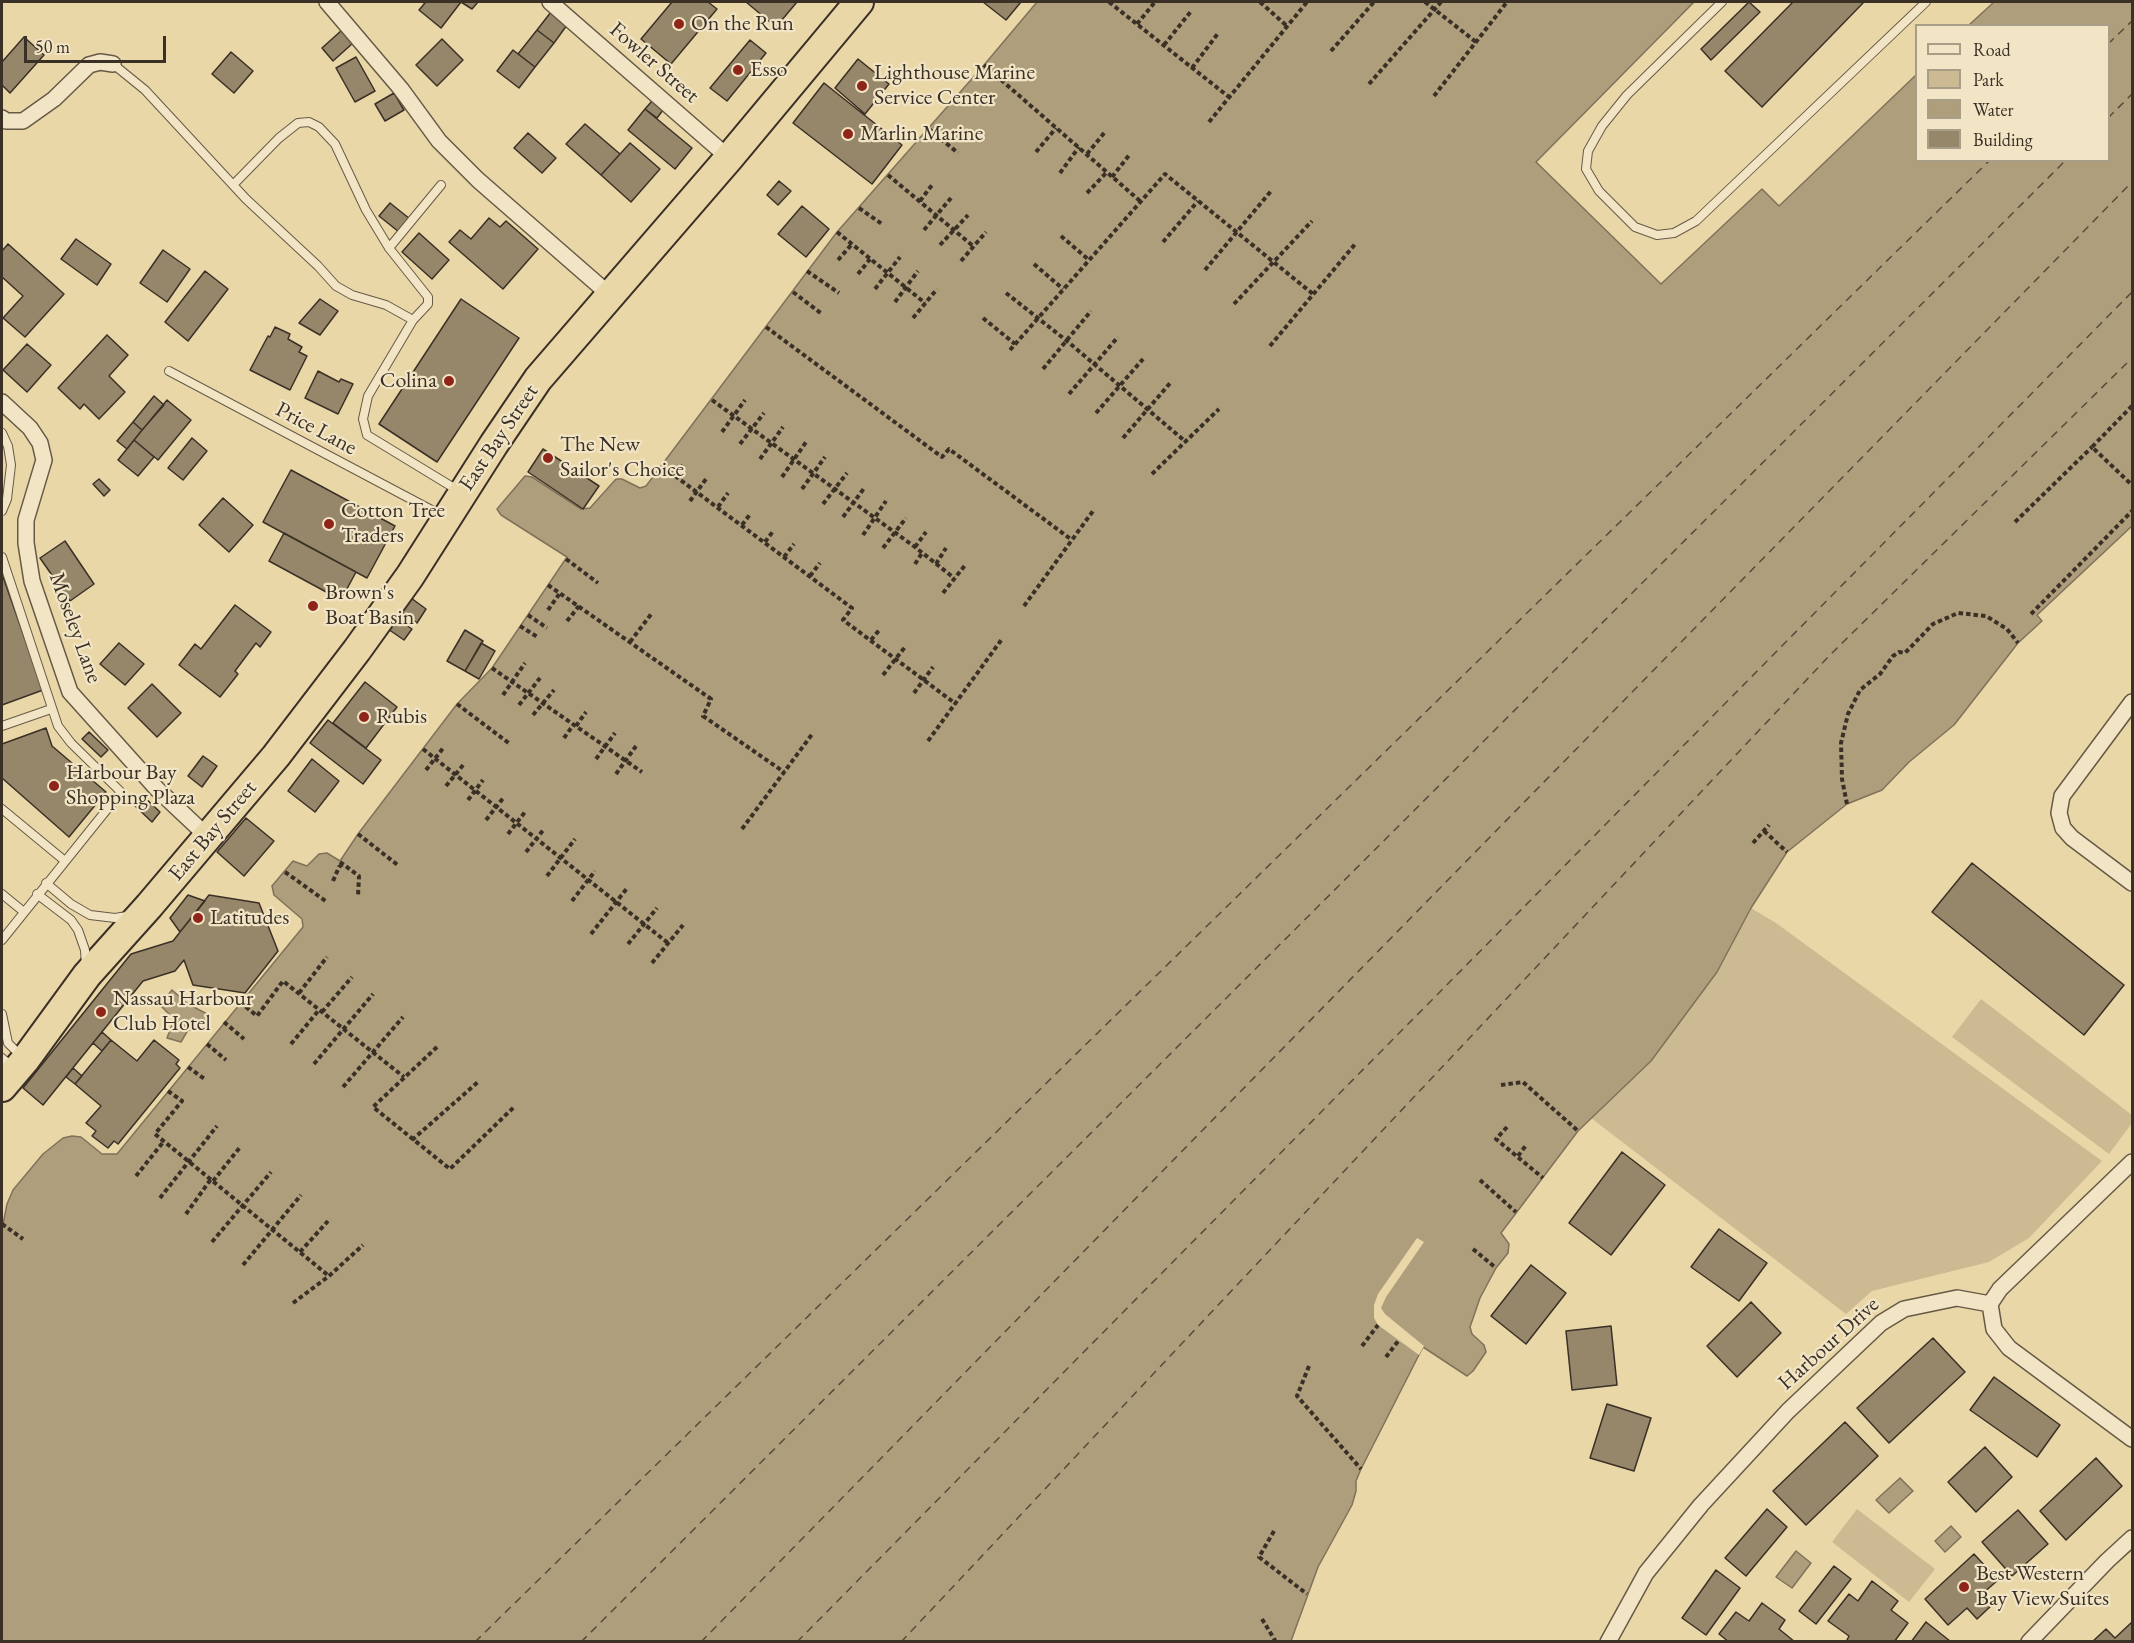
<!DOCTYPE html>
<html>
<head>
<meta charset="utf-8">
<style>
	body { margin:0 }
	#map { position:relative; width:2134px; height:1643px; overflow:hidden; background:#ead7a8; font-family:"EB Garamond",serif }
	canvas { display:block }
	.frame { position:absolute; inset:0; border:3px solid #3a3026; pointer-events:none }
	.legend { position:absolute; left:1915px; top:24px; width:195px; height:138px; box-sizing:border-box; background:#f1e5c6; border:2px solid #a89d86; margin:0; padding:8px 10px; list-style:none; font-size:18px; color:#3a3026 }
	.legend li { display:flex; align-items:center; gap:12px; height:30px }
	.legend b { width:30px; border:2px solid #a89d86 }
	.scale { position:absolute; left:24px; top:36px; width:142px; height:27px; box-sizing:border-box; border:3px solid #3a3026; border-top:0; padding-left:8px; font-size:18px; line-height:21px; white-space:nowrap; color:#3a3026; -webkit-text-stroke:4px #f1e5c6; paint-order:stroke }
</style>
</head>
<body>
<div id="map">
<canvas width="2134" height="1643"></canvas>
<div class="frame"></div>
<ul class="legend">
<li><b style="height:8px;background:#f1e5c6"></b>Road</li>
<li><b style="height:16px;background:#ccbb92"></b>Park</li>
<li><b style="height:16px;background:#ae9e7c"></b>Water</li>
<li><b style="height:16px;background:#96876a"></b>Building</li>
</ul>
<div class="scale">50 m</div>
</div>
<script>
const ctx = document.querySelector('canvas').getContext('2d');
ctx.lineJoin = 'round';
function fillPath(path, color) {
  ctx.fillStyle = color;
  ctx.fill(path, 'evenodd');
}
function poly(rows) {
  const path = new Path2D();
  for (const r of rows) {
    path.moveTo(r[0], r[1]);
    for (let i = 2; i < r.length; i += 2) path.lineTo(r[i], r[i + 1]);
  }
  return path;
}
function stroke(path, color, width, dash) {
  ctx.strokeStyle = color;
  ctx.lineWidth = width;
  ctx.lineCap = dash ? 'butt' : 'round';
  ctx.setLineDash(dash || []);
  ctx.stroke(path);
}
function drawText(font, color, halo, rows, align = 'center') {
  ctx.font = font + ' "EB Garamond",serif';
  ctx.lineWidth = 4.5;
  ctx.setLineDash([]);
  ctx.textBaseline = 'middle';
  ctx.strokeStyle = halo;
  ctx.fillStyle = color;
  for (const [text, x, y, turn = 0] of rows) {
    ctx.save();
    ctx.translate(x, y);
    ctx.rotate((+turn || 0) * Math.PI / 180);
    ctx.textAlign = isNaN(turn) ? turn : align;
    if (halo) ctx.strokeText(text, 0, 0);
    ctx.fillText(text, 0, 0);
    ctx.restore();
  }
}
const green = poly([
	[1751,908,1776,923,2102,1161,2029,1238,1989,1262,1872,1291,1846,1314,1591,1118,1651,1061,1717,972],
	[1981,999,2132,1115,2132,1123,2109,1154,1952,1037],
	[1857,1509,1935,1569,1909,1602,1832,1542]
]);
const water = poly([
	[1037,2,1694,2,1536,162,1661,284,1762,189,1779,206,1916,75,1916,160,2108,160,2108,26,1969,25,1994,2,2132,2,2132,526,2037,615,2042,621,2018,643,1954,725,1909,762,1882,790,1847,804,1787,852,1751,908,1717,972,1651,1061,1578,1131,1501,1233,1509,1244,1508,1253,1496,1268,1480,1298,1470,1327,1472,1334,1484,1345,1486,1352,1473,1371,1467,1376,1423,1347,1361,1469,1356,1481,1356,1491,1352,1505,1318,1567,1291,1641,2,1642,2,1229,7,1204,13,1190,43,1154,63,1138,72,1136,81,1137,102,1154,117,1154,303,927,302,919,274,895,272,886,293,861,307,866,319,854,327,853,340,861,358,834,457,704,492,668,567,557,501,515,497,509,525,476,532,477,581,509,590,508,616,479,622,479,640,488,646,486,837,232,984,65,1037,2],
	[172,990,188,1004,207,1014,203,1029,188,1030,181,1042,167,1038,174,1019,160,1005,172,990],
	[1900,1478,1913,1491,1889,1513,1876,1500,1900,1478],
	[1951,1526,1961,1537,1945,1552,1935,1541,1951,1526],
	[1796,1551,1811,1563,1792,1588,1776,1577,1796,1551]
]);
const pier = poly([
	[1417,1238,1424,1242,1386,1297,1381,1308,1385,1314,1424,1346,1419,1355,1378,1325,1374,1318,1374,1305,1378,1294]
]);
const ferry = poly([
	[2108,44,2132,21],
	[2108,118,2132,94],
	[475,1642,1990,160],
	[581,1642,2066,160],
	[701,1642,2132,182],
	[797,1642,2132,292],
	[901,1642,1829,656,2132,358]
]);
const building = poly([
	[422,2,461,2,441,28,419,10,425,3,422,2],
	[461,2,478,2,472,9,461,2],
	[672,2,708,2,717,9,671,64,641,39,672,2],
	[746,2,797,2,776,27,746,2],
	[983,2,1021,2,1006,20,983,2],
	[1749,2,1760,12,1711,60,1701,49,1749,2],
	[1793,2,1861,2,1863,3,1762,107,1725,71,1793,2],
	[551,12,567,25,554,43,537,30,551,12],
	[342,30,353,43,333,61,322,48,342,30],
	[537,30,554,43,535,67,518,54,537,30],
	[24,37,44,55,10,93,2,85,2,62,24,37],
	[442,39,463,60,437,86,416,65,442,39],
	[750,40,766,53,727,101,710,88,750,40],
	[513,50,535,67,519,88,497,71,513,50],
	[231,52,253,71,234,93,212,74,231,52],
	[356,57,375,91,355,102,336,68,356,57],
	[858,59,889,84,865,114,835,88,858,59],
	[824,83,902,145,872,184,793,123,824,83],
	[394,93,404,110,385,121,375,104,394,93],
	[652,101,663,110,657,118,645,109,652,101],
	[645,109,692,148,675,169,628,130,645,109],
	[585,124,620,154,601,175,566,144,585,124],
	[528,133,556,158,542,173,514,148,528,133],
	[630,143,660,169,631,202,601,175,630,143],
	[779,181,791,191,778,205,767,195,779,181],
	[390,203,410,219,399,232,379,216,390,203],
	[802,206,829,229,806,257,778,234,802,206],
	[489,218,500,227,506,221,538,249,503,289,449,242,460,230,471,239,489,218],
	[419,233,449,260,432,279,402,252,419,233],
	[76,239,111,264,97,285,61,259,76,239],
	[8,244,64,294,25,337,3,318,23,296,2,277,2,251,8,244],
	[163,250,190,269,167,302,140,283,163,250],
	[205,271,228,289,188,341,165,322,205,271],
	[320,299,338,311,320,335,299,323,320,299],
	[461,299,519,338,437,462,379,424,461,299],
	[275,327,290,334,288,339,302,347,299,352,307,356,290,390,250,370,268,336,270,337,275,327],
	[107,335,128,355,109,376,125,392,99,419,84,404,80,409,58,388,107,335],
	[27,344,51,365,27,392,3,370,27,344],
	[318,371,339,382,341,379,353,384,338,414,305,398,318,371],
	[154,396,164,405,142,430,133,422,154,396],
	[167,400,191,420,158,460,134,440,167,400],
	[133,422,142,430,127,449,117,441,133,422],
	[192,438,207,451,183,480,168,468,192,438],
	[134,440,154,457,138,476,118,460,134,440],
	[543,449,599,486,583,509,528,472,543,449],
	[291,470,395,526,367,578,263,522,291,470],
	[99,479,110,490,104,496,93,484,99,479],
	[223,498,253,525,229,552,199,525,223,498],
	[284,533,356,572,341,600,269,561,284,533],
	[65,541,94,584,70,601,40,558,65,541],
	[2,574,43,690,2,705,2,574],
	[411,598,426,609,417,623,402,612,411,598],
	[235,605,271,632,260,647,256,643,235,671,238,674,220,697,179,665,195,644,201,649,235,605],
	[396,618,412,629,404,640,388,629,396,618],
	[465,630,483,641,465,671,447,661,465,630],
	[119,643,144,664,125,685,100,664,119,643],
	[481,643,495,651,479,679,465,671,481,643],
	[365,682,397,707,366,748,333,723,365,682],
	[152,684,181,713,157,737,128,708,152,684],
	[328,720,381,760,363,784,310,743,328,720],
	[46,728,52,746,106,792,69,837,2,778,2,744,46,728],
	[89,732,108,750,101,757,82,739,89,732],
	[203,756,217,766,202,787,188,776,203,756],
	[312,759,339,781,315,812,288,791,312,759],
	[142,795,160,812,152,822,133,804,142,795],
	[246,818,274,841,244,876,217,852,246,818],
	[1972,863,2124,985,2084,1035,1932,912,1972,863],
	[188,895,205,901,180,932,170,918,188,895],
	[209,895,259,903,278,951,245,993,193,985,184,960,175,971,143,981,43,1105,23,1088,131,954,173,941,209,895],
	[102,1032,111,1040,102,1051,93,1043,102,1032],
	[111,1040,137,1061,154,1040,179,1060,176,1064,180,1068,118,1144,114,1141,108,1148,92,1136,96,1131,86,1123,101,1106,75,1084,111,1040],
	[73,1068,82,1076,75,1084,66,1077,73,1068],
	[1622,1152,1665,1185,1611,1255,1569,1223,1622,1152],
	[1719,1229,1767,1263,1739,1301,1691,1267,1719,1229],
	[1531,1265,1566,1293,1526,1344,1491,1316,1531,1265],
	[1751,1302,1781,1333,1737,1377,1707,1346,1751,1302],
	[1611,1326,1617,1385,1572,1390,1566,1331,1611,1326],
	[1933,1338,1965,1372,1889,1443,1857,1408,1933,1338],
	[1994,1377,2060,1425,2037,1457,1970,1410,1994,1377],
	[1607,1404,1651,1418,1634,1471,1590,1458,1607,1404],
	[1845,1422,1878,1456,1806,1525,1773,1491,1845,1422],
	[1985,1447,2012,1477,1976,1512,1948,1482,1985,1447],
	[2096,1458,2122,1486,2066,1540,2040,1511,2096,1458],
	[1767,1509,1787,1527,1746,1576,1725,1558,1767,1509],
	[2018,1510,2048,1544,2012,1576,1982,1542,2018,1510],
	[1974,1554,1998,1580,1982,1594,1992,1605,1977,1619,1967,1608,1948,1625,1925,1599,1974,1554],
	[1834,1566,1851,1579,1816,1624,1799,1611,1834,1566],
	[1716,1570,1740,1588,1706,1635,1682,1618,1716,1570],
	[1872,1581,1898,1601,1891,1610,1908,1623,1894,1642,1846,1642,1849,1636,1828,1621,1849,1594,1858,1601,1872,1581],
	[1762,1603,1785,1620,1779,1629,1795,1642,1729,1642,1719,1634,1736,1612,1749,1621,1762,1603],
	[1926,1622,1950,1641,1949,1642,1911,1642,1926,1622],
	[2132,1622,2132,1642,2092,1642,2106,1629,2115,1638,2132,1622]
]);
const path = poly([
	[1109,2,1229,97],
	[1260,2,1287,26],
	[1425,2,1476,42],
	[1137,24,1155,2],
	[1164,45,1192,10],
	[1331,51,1374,2],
	[984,65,1140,201],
	[1192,68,1219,32],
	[1369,84,1441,2],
	[1434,96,1507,2],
	[1209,122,1307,2],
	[929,129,958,153],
	[1036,152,1056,128],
	[1087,154,1105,132],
	[1060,173,1079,147],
	[888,175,973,246],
	[1112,177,1130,154],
	[1087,193,1107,172],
	[920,201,932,185],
	[859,208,882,224],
	[924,230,951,198],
	[837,232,925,303],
	[1061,236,1089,260],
	[1163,242,1198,201],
	[940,245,968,215],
	[838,260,852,244],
	[961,261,986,232],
	[1034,264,1063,289],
	[1205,270,1271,191],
	[807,271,839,293],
	[858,274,870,259],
	[875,289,900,257],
	[793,292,822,314],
	[1006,293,1067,341,1186,442],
	[895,302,918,271],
	[1234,304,1312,221],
	[913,318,937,289],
	[983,318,1015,344],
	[766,327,942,457,949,449,1072,540],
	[1270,346,1356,243],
	[1010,350,1165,174,1313,294],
	[1043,369,1091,311],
	[1069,394,1118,337],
	[712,400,915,547,954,578],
	[2132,406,2092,447,2132,485],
	[1096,413,1143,359],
	[722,432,745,400],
	[1123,438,1171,382],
	[740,444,764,413],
	[760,459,783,427],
	[663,467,852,608,843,620,956,704],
	[1152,474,1219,409],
	[676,475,684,463],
	[782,477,806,442],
	[802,489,825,457],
	[690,501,706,479],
	[823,504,847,473],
	[718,507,728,493],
	[843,517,865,487],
	[2015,522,2092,447],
	[742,525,751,513],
	[863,535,886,501],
	[765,542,774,530],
	[915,547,926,532],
	[883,548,906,518],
	[784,557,794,544],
	[566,559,598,583],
	[915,564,922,553],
	[936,564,946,548],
	[810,576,820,563],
	[548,585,711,699,703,716,784,772],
	[943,593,966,564],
	[1024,606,1093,511],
	[548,610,560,593],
	[2031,614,2132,511],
	[528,615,547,628],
	[567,621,579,606],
	[520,626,539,638],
	[871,640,880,629],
	[630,642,652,613],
	[492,668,642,772],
	[883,675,905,647],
	[914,693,933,667],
	[503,695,525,663],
	[457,704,510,744],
	[519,705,540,678],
	[533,715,554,690],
	[576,726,586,712],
	[564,738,574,724],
	[928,741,1002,639],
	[423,749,668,943],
	[596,759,615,733],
	[426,770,444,747],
	[616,774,636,746],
	[446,786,464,764],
	[468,800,483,780],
	[1847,804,1842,779,1841,743,1848,714,1860,690,1880,674,1893,656,1899,652,1905,653,1933,624,1958,613,1986,616,2007,629,2018,643],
	[486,820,504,797],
	[742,829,813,733],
	[1764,831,1787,852],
	[358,834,399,866],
	[508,834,525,812],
	[1753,843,1769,825],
	[526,852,544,829],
	[340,862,359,876,358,896],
	[285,872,327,902],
	[547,876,575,839],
	[333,881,339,867,343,864],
	[572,901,595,871],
	[591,934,628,887],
	[628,944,657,908],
	[652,963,683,925],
	[299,993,327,957],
	[240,1002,257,1016,283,981,404,1077],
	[322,1012,352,977],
	[224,1022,244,1039],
	[207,1044,226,1060],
	[291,1044,319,1010],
	[437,1047,373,1107,450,1169,514,1107],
	[314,1064,373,994],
	[188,1067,206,1080],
	[1501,1085,1523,1082,1578,1131],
	[343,1087,403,1017],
	[168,1091,182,1101,155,1134,329,1276],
	[1507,1127,1496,1139,1543,1178],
	[412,1140,478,1082],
	[1518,1156,1527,1144],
	[136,1176,164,1141],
	[1480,1180,1516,1212],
	[213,1181,241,1146],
	[160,1198,217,1126],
	[186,1214,211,1179],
	[2,1224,23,1239],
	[212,1242,271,1172],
	[1473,1249,1496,1268],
	[300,1252,328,1221],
	[243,1265,301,1195],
	[293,1303,329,1276,363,1245],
	[1362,1346,1378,1325],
	[1386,1357,1399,1340],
	[1309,1366,1297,1396,1361,1469],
	[1274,1531,1259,1557,1307,1594],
	[1262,1619,1276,1642]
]);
const lane = poly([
	[1722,2,1627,95,1602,126,1588,151,1586,169,1599,191,1635,227,1657,235,1674,233,1696,221,1926,2],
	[113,64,145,90,246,199,318,266,336,286,352,295,386,305,413,320],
	[233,185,279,138,298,123,309,122,319,127,335,144,366,210,389,248,428,297,428,304,413,320,368,396,363,419,367,435,459,491],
	[389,248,441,185],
	[169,371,441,515],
	[2,433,8,446,11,465,7,499,2,511],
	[2,557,58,726,71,743,121,792,2,940],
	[2,726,51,709],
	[2,809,65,861],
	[46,883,71,904,90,915,115,918,127,916],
	[2,894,24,912],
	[37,894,71,920,78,930,85,950,86,966],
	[2,1014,8,1043,22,1057],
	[2,1058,13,1067]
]);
const street = poly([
	[327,2,401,89,439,141,478,180,611,296],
	[550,2,729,158],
	[2,118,6,121,23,121,54,99,89,65,100,62,113,64],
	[2,402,30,428,40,443,44,460,26,520,26,543,32,581,70,692,157,789,208,837],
	[2132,702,2062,796,2059,813,2063,828,2072,838,2132,883],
	[1990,1304,1994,1329,2009,1348,2132,1439],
	[1990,1304,2000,1289,2132,1162],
	[1608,1642,1646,1573,1701,1505,1788,1411,1881,1323,1904,1309,1957,1298,1990,1304],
	[2029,1642,2107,1561,2132,1538]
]);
const highway = poly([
	[2,1087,25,1060,87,975,149,906,276,756,357,650,410,576,494,444,538,379,729,158,859,2]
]);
const markers = [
	[679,24,6,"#8f2418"],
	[738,70,6,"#8f2418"],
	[862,86,6,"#8f2418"],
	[848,134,6,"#8f2418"],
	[449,381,6,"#8f2418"],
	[548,458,6,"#8f2418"],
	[329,524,6,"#8f2418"],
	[313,606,6,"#8f2418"],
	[364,717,6,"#8f2418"],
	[54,786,6,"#8f2418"],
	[198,918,6,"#8f2418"],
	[101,1012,6,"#8f2418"],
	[1964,1587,6,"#8f2418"]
];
const poiNames = [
	["On the Run",691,24],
	["Esso",750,70],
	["Lighthouse Marine",874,73],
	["Service Center",874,98],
	["Marlin Marine",860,134],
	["Colina",437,381,"right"],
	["The New",560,445],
	["Sailor's Choice",560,470],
	["Cotton Tree",341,511],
	["Traders",341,536],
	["Brown's",325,593],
	["Boat Basin",325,618],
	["Rubis",376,717],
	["Harbour Bay",66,773],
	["Shopping Plaza",66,798],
	["Latitudes",210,918],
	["Nassau Harbour",113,999],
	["Club Hotel",113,1024],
	["Best Western",1976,1574],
	["Bay View Suites",1976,1599]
];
const streetNames = [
	["Fowler Street",654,63,41],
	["Price Lane",316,429,28],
	["East Bay Street",499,438,-56],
	["Moseley Lane",75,628,70],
	["East Bay Street",213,831,-50],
	["Harbour Drive",1829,1344,-42]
];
fillPath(green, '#ccbb92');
fillPath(water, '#ae9e7c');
stroke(water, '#80725a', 1.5);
fillPath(pier, '#ead7a8');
stroke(ferry, '#574c3c', 1.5, [8, 6]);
fillPath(building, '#96876a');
stroke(building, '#3a3026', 1.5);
stroke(lane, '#665a46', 10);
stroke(street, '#665a46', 18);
stroke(highway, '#3a3026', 32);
stroke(path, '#3a3026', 4, [4.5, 3]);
stroke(lane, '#f1e5c6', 8);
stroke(street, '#f1e5c6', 15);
stroke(highway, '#ead7a8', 28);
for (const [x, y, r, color] of markers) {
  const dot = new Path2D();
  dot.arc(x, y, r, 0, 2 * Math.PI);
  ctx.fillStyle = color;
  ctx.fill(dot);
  stroke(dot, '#f1e5c6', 2);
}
drawText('22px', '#3a3026', '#f1e5c6', poiNames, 'left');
drawText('22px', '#3a3026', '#f1e5c6', streetNames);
</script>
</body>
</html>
